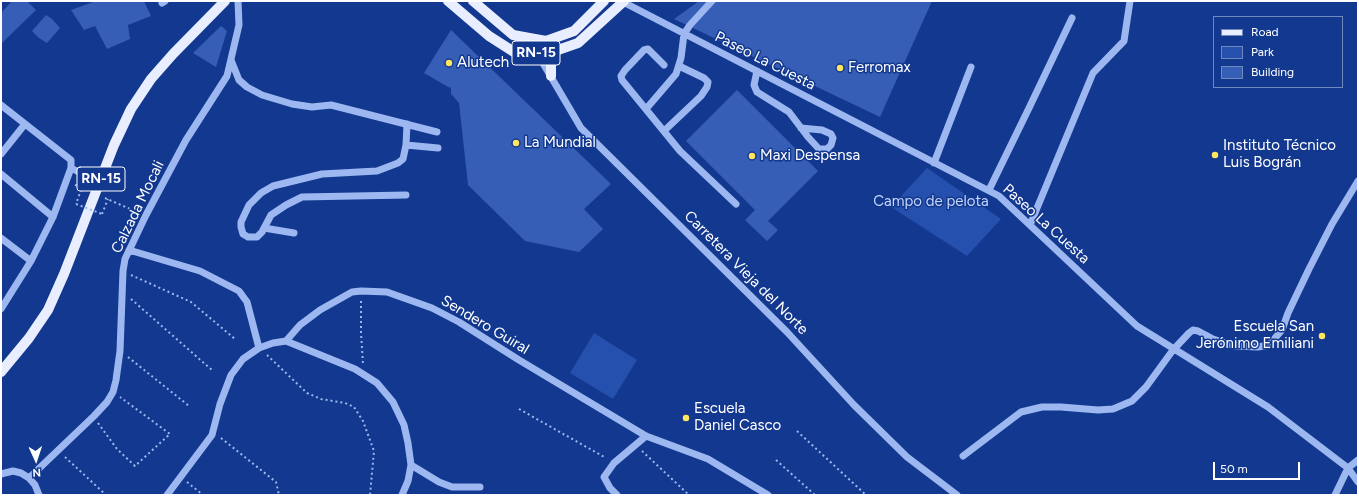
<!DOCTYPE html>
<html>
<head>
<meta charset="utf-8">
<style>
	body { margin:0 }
	#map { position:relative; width:1359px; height:496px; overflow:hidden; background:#13388f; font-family:Figtree,sans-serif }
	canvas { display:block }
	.frame { position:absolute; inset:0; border:2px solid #fff; pointer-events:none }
	.legend { position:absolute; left:1213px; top:16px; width:130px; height:72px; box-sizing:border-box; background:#13388f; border:1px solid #7188bc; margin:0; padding:5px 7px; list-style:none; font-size:12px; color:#fff }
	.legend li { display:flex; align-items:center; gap:8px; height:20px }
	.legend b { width:20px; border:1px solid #7188bc }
	.north { position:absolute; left:16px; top:440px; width:40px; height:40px; -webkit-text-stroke:3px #13388f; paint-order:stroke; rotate:177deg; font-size:11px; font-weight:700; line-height:16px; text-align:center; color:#fff }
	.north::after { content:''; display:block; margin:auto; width:14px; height:18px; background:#fff; clip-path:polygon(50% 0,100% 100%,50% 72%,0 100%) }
	.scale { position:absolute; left:1213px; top:462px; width:87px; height:18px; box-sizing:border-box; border:2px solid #fff; border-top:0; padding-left:5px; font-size:12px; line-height:14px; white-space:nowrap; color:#fff; -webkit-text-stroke:3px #13388f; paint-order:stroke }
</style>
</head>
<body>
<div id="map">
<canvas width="1359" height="496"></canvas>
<div class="frame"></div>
<ul class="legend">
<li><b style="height:5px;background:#e8eeff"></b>Road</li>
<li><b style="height:11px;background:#2550ae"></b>Park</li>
<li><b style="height:11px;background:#365eb6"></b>Building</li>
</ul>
<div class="north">N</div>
<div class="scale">50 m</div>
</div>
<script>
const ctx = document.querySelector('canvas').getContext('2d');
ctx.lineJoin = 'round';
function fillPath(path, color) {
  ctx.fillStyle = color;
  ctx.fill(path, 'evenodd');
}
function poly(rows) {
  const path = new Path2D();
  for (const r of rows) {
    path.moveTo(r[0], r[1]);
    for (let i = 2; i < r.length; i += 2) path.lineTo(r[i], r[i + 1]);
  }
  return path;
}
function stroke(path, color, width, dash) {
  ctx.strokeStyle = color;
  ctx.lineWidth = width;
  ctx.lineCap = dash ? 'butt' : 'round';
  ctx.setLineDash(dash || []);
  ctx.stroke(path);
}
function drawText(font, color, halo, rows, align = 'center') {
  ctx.font = font + ' Figtree,sans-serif';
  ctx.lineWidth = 3;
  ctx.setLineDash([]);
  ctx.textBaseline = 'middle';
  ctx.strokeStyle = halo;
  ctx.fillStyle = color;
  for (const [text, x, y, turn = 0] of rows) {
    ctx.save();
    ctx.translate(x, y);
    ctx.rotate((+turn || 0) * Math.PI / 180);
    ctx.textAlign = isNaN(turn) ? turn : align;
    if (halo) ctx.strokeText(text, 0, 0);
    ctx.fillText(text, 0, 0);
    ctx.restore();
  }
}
const green = poly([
	[927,168,1001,219,967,256,891,207],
	[594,333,637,360,613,399,570,373]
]);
const building = poly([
	[12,1,27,1,36,10,2,43,1,42,1,13],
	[96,1,144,1,151,16,128,25,130,39,107,49,95,26,84,30,71,10],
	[699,1,932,1,880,117,674,19],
	[46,15,52,19,60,28,47,43,39,38,32,31],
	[221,26,227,31,216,67,193,53],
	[451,30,611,184,584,209,603,229,579,252,525,241,468,185,459,103,451,94,451,86,450,88,424,73],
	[737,90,818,171,768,221,778,230,767,241,745,220,755,210,686,141]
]);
const path = poly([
	[75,185,82,187,76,204],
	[105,198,137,212],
	[102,214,108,199],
	[131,275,191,302,235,339],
	[131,299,213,371],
	[361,301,361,333,363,364],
	[267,355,307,393,321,399,345,403,354,407,363,421,374,451,370,495],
	[128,357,189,406],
	[519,409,606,458],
	[98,423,117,449,135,466,170,434,120,397],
	[797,431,866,495],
	[221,438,276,482,279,495],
	[642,451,689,495],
	[65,457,106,495],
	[776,460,815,495],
	[187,482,203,495]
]);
const minor = poly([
	[621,1,999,196,1137,326,1268,407,1348,468,1358,482],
	[162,3,165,1],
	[537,53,581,128,787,332,854,405,907,457,957,495],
	[231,60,239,80,247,87,262,95,292,104,312,107,331,105,437,132],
	[664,65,648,49,644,50,625,70,621,76,622,80,680,151,736,204],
	[757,71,754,85,757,92,789,112,808,137,819,149,827,149,831,145,833,138,831,134,822,130,801,128],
	[1,105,71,160,71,168,53,217,31,261,1,309],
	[646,109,676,74,681,58,684,34,690,25,712,1],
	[664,131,701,96,707,87,708,82,704,78,679,66],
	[406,145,438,148],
	[1,154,25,124],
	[934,163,971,67],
	[71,168,100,183],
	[1,174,53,217],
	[989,190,1030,106,1072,18],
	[406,195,302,197,286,205,271,215,262,232,257,237,248,237,243,234,241,227,241,222,249,205,261,193,273,186,322,174,377,171,398,163,403,159,406,145,407,124],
	[1030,225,1093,73,1124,41,1130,1],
	[264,228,294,233],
	[1,238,31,261],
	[129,250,200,271,239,291,247,302,259,348],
	[286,341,355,369,377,383,393,402,404,425,408,443,411,465,408,481,402,495],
	[963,456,1021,412,1042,407,1061,407,1098,410,1113,409,1132,401,1146,387,1173,350,1189,333,1193,330,1198,331,1213,339,1235,346,1258,347,1269,345,1282,330,1288,313,1309,269,1332,224,1358,181],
	[411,465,439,482,452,487,480,487],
	[1,474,13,471,21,473,29,478,35,485,39,495],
	[29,478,94,416,107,402,113,392,116,380,120,351,123,271,125,259,146,215,186,140,227,76,239,25,238,1],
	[167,495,212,435,220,404,231,375,243,359,259,348,273,343,286,341,300,325,320,310,352,292,361,291,387,292,432,308,459,322,519,360,646,436,708,459,768,495],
	[617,495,610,488,604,477,614,463,646,436],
	[1335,495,1348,468,1358,460]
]);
const major = poly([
	[448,1,489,36,514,52,537,53,555,51,578,43,624,1],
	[473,1,513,35,546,41,574,31,604,1],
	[551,76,551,60,555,51],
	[1,372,29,338,48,310,64,274,114,145,131,109,151,79,173,54,225,1]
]);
const pathBridge = poly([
	[76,204,102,214]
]);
const markers = [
	[449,63,4,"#ffe65e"],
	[840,68,4,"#ffe65e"],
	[516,143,4,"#ffe65e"],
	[1215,155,4,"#ffe65e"],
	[752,156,4,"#ffe65e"],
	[1322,336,4,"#ffe65e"],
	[686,418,4,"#ffe65e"]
];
const shields = [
	[536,53,48],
	[101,179,48]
];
const shieldNames = [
	["RN-15",536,53],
	["RN-15",101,179]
];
const streetNames = [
	["Paseo La Cuesta",765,61,27],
	["Calzada Mocali",138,207,-64],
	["Paseo La Cuesta",1046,224,42],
	["Carretera Vieja del Norte",746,273,45],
	["Sendero Guiral",485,325,31]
];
const poiNames = [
	["Alutech",457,63],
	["Ferromax",848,68],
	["La Mundial",524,143],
	["Instituto Técnico",1223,146],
	["Luis Bográn",1223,163],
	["Maxi Despensa",760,156],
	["Escuela San",1314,327,"right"],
	["Jerónimo Emiliani",1314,344,"right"],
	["Escuela",694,409],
	["Daniel Casco",694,426]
];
const parkNames = [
	["Campo de pelota",931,202]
];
fillPath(green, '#2550ae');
fillPath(building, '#365eb6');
stroke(path, '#9db8f1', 2, [2, 3]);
stroke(minor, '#9db8f1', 7);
stroke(major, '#e8eeff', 10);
stroke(pathBridge, '#9db8f1', 2, [2, 3]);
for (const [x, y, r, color] of markers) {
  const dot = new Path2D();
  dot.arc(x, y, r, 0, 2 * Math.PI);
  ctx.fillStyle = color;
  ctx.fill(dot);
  stroke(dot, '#13388f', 1.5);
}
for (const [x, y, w] of shields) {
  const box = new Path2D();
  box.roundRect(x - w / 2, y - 12, w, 24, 3);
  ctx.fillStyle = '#13388f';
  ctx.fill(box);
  stroke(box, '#fff', 1);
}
drawText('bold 14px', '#fff', null, shieldNames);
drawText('15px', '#fff', '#13388f', streetNames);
drawText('15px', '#fff', '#13388f', poiNames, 'left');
drawText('15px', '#c4d6fc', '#13388f', parkNames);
</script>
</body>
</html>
